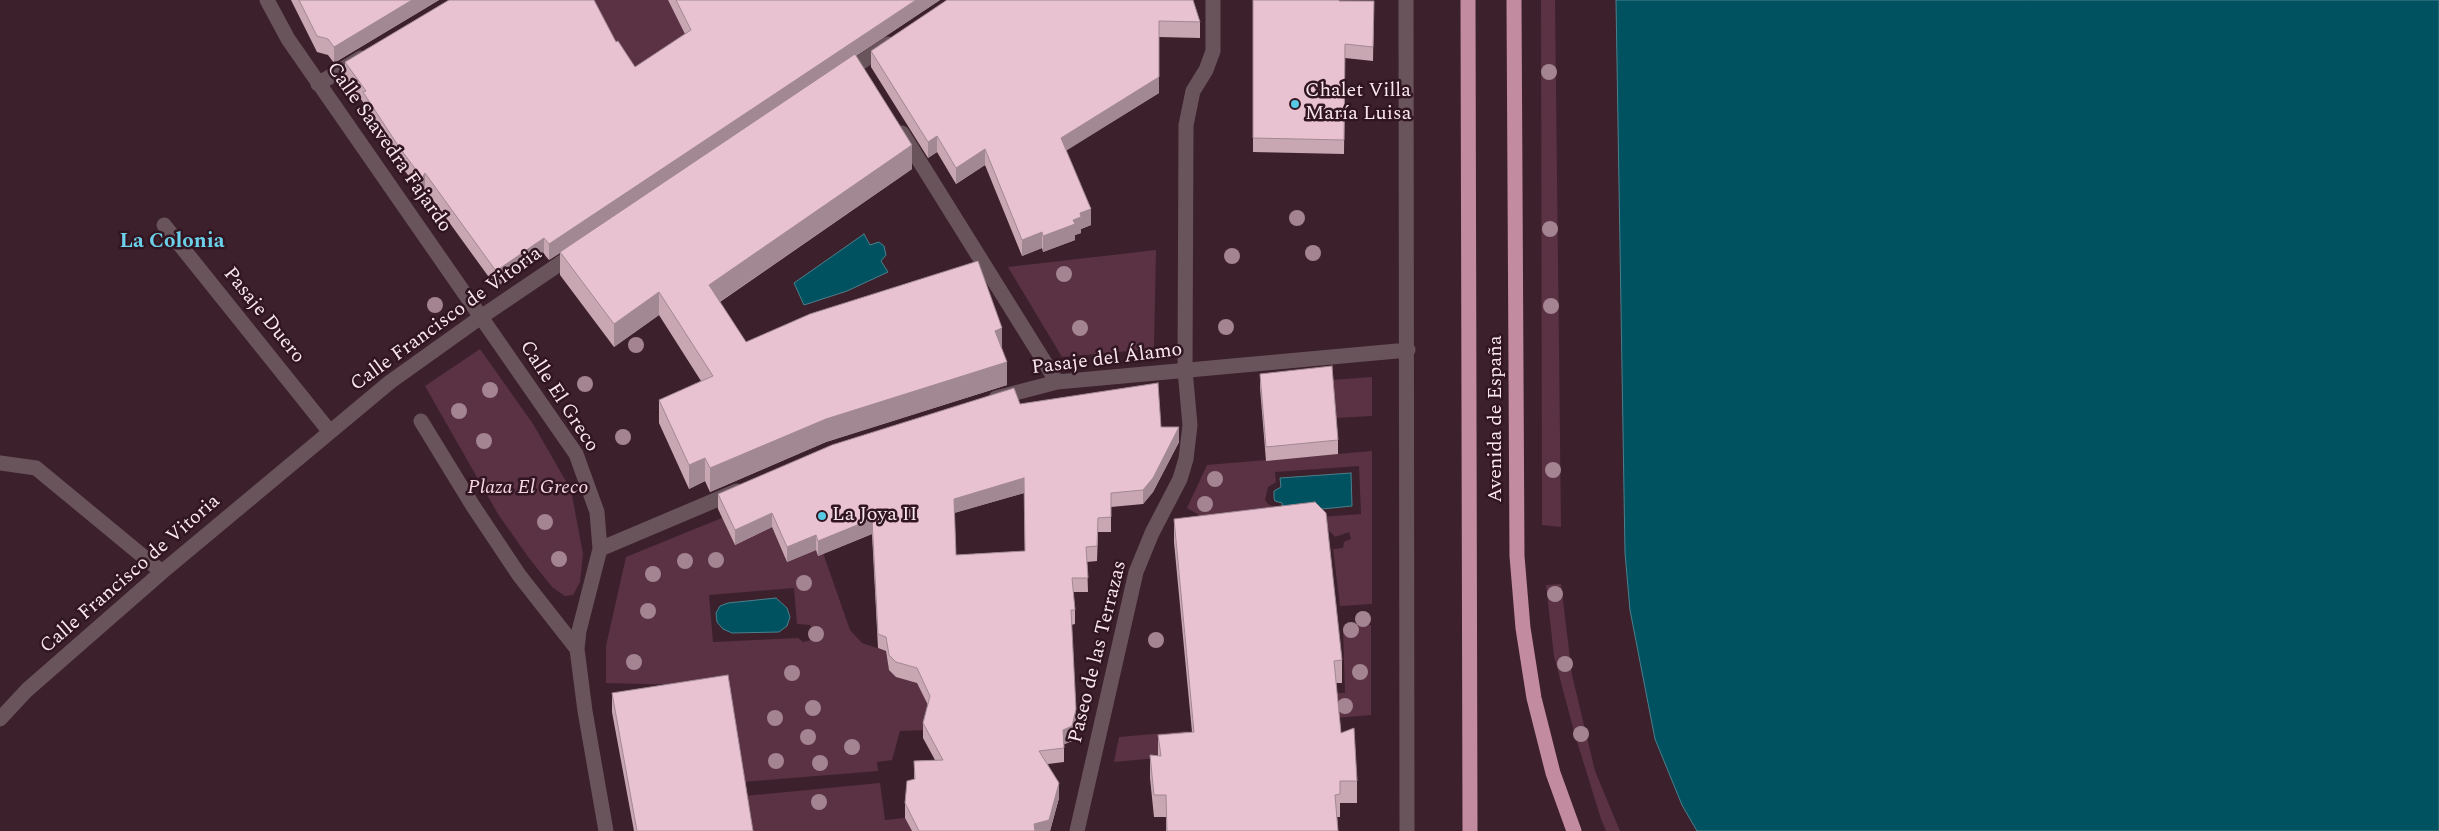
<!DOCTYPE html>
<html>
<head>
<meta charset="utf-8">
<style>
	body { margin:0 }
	canvas { display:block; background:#3c202b }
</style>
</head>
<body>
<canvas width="2439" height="831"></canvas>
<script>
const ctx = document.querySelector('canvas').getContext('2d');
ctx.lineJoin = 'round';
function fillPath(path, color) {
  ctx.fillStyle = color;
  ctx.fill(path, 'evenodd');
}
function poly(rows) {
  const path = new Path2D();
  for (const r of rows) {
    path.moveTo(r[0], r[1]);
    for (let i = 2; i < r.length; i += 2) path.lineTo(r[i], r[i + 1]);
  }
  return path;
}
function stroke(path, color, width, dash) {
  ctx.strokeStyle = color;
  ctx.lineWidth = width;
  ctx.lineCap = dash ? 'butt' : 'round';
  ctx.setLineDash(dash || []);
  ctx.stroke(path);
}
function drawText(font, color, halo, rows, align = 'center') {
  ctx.font = font + ' Spectral,serif';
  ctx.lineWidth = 5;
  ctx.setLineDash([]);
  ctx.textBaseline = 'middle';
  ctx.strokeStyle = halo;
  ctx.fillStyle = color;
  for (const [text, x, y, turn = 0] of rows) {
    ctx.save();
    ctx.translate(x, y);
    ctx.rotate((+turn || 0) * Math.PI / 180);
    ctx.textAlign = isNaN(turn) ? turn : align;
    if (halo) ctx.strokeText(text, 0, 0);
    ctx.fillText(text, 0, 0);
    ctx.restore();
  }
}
const green = poly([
	[584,0,668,0,691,45,665,52,627,71],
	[1541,0,1555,0,1561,527,1542,525],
	[1156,250,1154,346,1152,349,1062,357,1008,267],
	[480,349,533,424,571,490,583,554,580,582,573,595,565,596,552,587,529,558,498,514,425,386],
	[1372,377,1372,416,1335,418,1332,380],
	[1372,451,1372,604,1340,606,1333,549,1343,548,1344,542,1351,539,1349,532,1335,537,1323,524,1204,518,1187,508,1207,465],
	[1359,466,1361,514,1279,520,1278,509,1268,504,1265,500,1268,487,1276,482,1275,472],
	[761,502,787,562,816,550,818,556,823,553,850,630,862,643,886,651,889,670,915,678,934,715,926,730,900,731,892,760,877,762,878,771,742,782,726,686,606,683,606,646,626,557],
	[794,588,797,624,810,625,813,632,811,640,803,642,798,638,713,642,709,595],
	[1561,584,1572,675,1595,771,1620,831,1606,831,1601,819,1575,735,1554,656,1546,585],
	[1371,625,1371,715,1261,724,1337,693,1345,693,1343,627],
	[1188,731,1190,755,1114,762,1119,737],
	[880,783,885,820,905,818,912,831,750,831,745,796]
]);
const water = poly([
	[1616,0,2439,0,2439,831,1697,831,1682,805,1655,739,1630,610,1625,553,1616,0],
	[864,234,870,245,879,242,884,246,886,255,881,261,888,272,847,291,804,305,794,283,864,234],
	[1351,473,1352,506,1283,513,1282,503,1275,501,1274,498,1274,491,1281,487,1280,478,1351,473],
	[776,598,787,608,790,617,787,626,779,632,732,633,723,629,717,622,716,613,720,606,728,603,776,598]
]);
const minor = poly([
	[267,0,288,39,576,454,597,512,600,549,579,631,577,649,585,711,606,831],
	[1406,0,1407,831],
	[845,73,888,44],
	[318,84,361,58],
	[902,133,1057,382],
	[164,225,330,432],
	[996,398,1057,382,1408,350],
	[421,421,473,506,519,575,577,649],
	[0,463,36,468,162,572],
	[600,549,737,491],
	[0,719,27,690,162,572,390,382,481,317,577,252],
	[1077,831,1136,572,1152,533,1180,479,1186,459,1190,425,1185,370,1186,125,1193,91,1206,70,1213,51,1213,0]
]);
const highway = poly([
	[1468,0,1470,831],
	[1514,0,1517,556,1523,628,1534,698,1553,773,1574,831]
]);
const trees = [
	[1549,72],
	[1297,218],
	[1550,229],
	[1313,253],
	[1232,256],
	[1064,274],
	[435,305],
	[1551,306],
	[1226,327],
	[1080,328],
	[636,345],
	[585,384],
	[490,390],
	[459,411],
	[623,437],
	[484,441],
	[1553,470],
	[1215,479],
	[1205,504],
	[545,522],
	[559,559],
	[716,560],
	[685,561],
	[653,574],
	[804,583],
	[1555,594],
	[648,611],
	[1363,619],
	[1351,630],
	[816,634],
	[1156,640],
	[634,662],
	[1565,664],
	[1360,672],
	[792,673],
	[1345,706],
	[813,708],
	[775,718],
	[1581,734],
	[808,737],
	[852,747],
	[776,761],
	[820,763],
	[819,802]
];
const wall = poly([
	[291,0,439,0,334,63,328,55,317,52],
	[668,0,940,0,856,56,912,169,720,302,746,342,1002,348,1007,385,826,442,710,492,705,481,689,489,659,423,659,400,701,381,659,315,614,347,560,275,560,253,549,260,544,254,496,287,425,189,422,194,399,163,363,108,363,102,345,78,345,62,616,42,635,67,685,34],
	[947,0,1200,22,1200,38,1159,37,1159,93,1066,150,1091,225,1081,229,1081,233,1075,235,1075,240,1043,252,1042,248,1022,256,985,165,956,184,937,152,928,158,871,67,871,51],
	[1253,0,1374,1,1373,61,1345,58,1344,154,1253,152],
	[1260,374,1338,440,1338,454,1266,461,1260,388],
	[1020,404,1161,427,1179,442,1153,492,1143,504,1111,507,1111,532,1098,532,1097,561,1087,562,1088,592,1073,592,1075,610,1075,624,1071,625,1076,724,1072,741,1064,744,1064,762,1048,764,1059,798,1050,831,912,831,905,818,905,803,914,779,914,761,935,760,923,738,923,723,928,705,917,683,896,677,889,670,886,651,878,648,872,534,818,556,816,550,787,562,772,527,735,545,718,509,718,494],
	[1024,493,1025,551,956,555,954,513],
	[1174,519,1342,660,1342,683,1336,683,1341,733,1357,781,1357,803,1340,803,1340,817,1337,817,1338,831,1166,831,1166,817,1154,817,1150,778,1150,755,1158,756,1158,735,1192,732,1174,542],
	[612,693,753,831,634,831,612,712]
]);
const shadedWall = poly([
	[412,0,439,0,334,63,334,47],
	[916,0,940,0,549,260,549,244],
	[1159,77,1159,93,1061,154,1061,138],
	[937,136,937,152,928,158,928,142],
	[912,145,912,169,709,309,709,285],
	[985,149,985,165,956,184,956,168],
	[425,173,425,189,422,194,422,178],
	[1091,209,1091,225,1081,229,1081,233,1075,235,1075,240,1043,252,1043,236,1073,220,1080,213],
	[1042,232,1042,248,1022,256,1022,240],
	[544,238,544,254,496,287,496,271],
	[659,292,659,315,614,347,614,324],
	[1002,328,1002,351,995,331],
	[1007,362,1007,385,826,442,710,492,710,468,826,419],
	[1179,427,1179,442,1153,492,1143,504,1143,490],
	[705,458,705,481,689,489,689,465],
	[1024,478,1024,493,954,513,954,499],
	[772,513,772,527,735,545,735,530],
	[872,519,872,534,818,556,818,541],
	[816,535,816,550,787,562,787,547],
	[1076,709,1076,724,1072,741,1063,745,1063,730],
	[1059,783,1059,798,1050,831,1034,831,1034,824]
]);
const building = poly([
	[299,0,412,0,334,47,328,39,317,36,299,0],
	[449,0,594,0,616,42,618,41,635,67,691,30,676,0,916,0,549,244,544,238,496,271,425,173,422,178,399,147,363,92,366,91,345,62,449,0],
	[947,0,1193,0,1200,22,1159,21,1159,77,1061,138,1091,209,1080,213,1081,217,1073,220,1075,224,1043,236,1042,232,1022,240,985,149,956,168,937,136,928,142,871,51,947,0],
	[1253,0,1339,0,1339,1,1374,1,1373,47,1345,44,1344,140,1253,138,1253,0],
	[855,54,912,145,709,285,746,342,810,314,978,261,1002,328,995,331,1007,362,826,419,710,468,705,458,689,465,659,400,713,376,659,292,614,324,560,252,855,54],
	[1332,366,1338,440,1266,447,1260,374,1332,366],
	[1158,383,1161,427,1179,427,1153,478,1143,490,1111,493,1111,517,1098,518,1097,546,1086,547,1088,578,1072,578,1075,610,1071,610,1076,709,1072,726,1063,730,1064,748,1039,751,1059,783,1049,820,1034,824,1035,831,919,831,905,803,907,781,915,779,914,761,943,760,923,723,930,696,917,668,896,662,889,655,886,637,878,634,872,519,818,541,816,535,787,547,772,513,735,530,718,494,832,445,1014,388,1020,404,1158,383],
	[1024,478,1025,551,956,555,954,499,1024,478],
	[1315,502,1326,513,1342,660,1334,661,1341,733,1354,728,1357,781,1340,781,1340,794,1335,795,1338,831,1167,831,1166,795,1154,795,1150,755,1161,756,1158,735,1194,732,1174,519,1315,502],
	[728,675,753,831,637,831,612,693,728,675]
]);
const markers = [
	[1295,104,5,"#58c9e4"],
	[822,516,5,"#58c9e4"]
];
const poiNames = [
	["Chalet Villa",1305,92],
	["María Luisa",1305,115],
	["La Joya II",832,516]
];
const streetNames = [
	["Calle Saavedra Fajardo",388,148,55],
	["Pasaje Duero",263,316,51],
	["Calle Francisco de Vitoria",447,320,-36],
	["Pasaje del Álamo",1107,360,-7],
	["Calle El Greco",558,397,57],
	["Avenida de España",1497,419,-90],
	["Calle Francisco de Vitoria",131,575,-41],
	["Paseo de las Terrazas",1099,652,-76]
];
const parkNames = [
	["Plaza El Greco",528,489]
];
const neighbourhoodNames = [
	["La Colonia",172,243]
];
fillPath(green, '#5a3243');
fillPath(water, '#005261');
stroke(water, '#4b7f8b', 1);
stroke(minor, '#6a545c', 15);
stroke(highway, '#c28ba0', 15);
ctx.fillStyle = '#a38490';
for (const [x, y] of trees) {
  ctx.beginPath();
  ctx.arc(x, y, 8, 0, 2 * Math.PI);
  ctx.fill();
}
fillPath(wall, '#c8a7b3');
fillPath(shadedWall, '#a28892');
fillPath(building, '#e8c2d0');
stroke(building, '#a28892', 1);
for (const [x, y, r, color] of markers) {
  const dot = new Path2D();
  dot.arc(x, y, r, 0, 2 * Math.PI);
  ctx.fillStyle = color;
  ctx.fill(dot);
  stroke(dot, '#311621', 2);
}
drawText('20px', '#fae7ed', '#311621', poiNames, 'left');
drawText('20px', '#fae7ed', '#311621', streetNames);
drawText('italic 20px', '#f7d6e2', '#311621', parkNames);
drawText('bold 21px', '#6bd0e9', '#311621', neighbourhoodNames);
</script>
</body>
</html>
